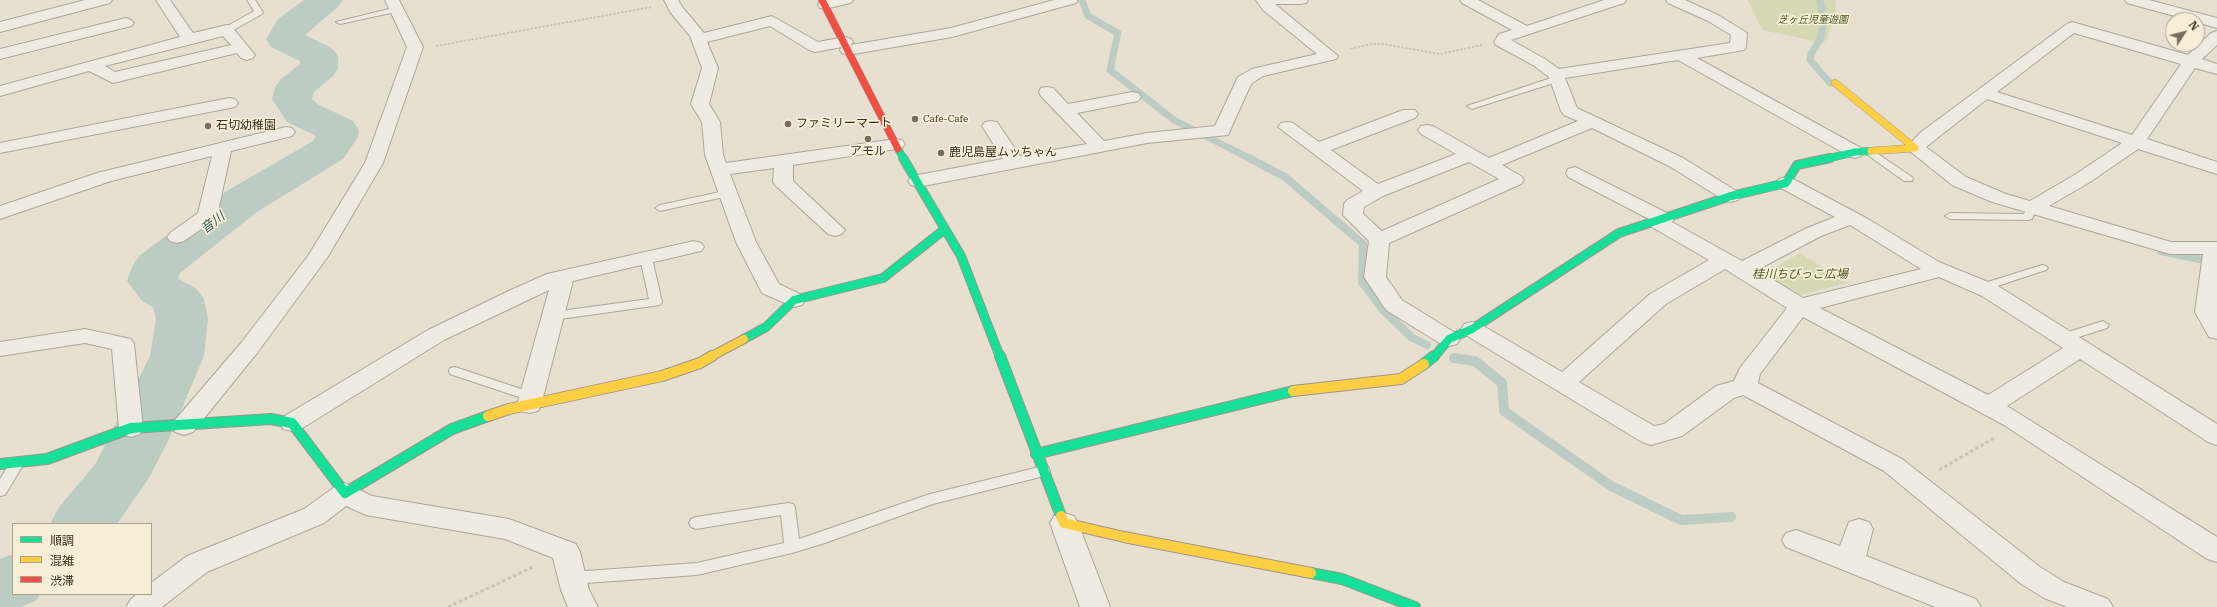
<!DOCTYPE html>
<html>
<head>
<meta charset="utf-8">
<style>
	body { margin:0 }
	#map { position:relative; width:2217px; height:607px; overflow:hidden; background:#e7e0d1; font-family:"IBM Plex Serif","Noto Sans JP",serif }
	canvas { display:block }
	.legend { position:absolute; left:12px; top:523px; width:140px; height:72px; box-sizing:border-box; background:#f7eed8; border:1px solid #ada18e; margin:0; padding:5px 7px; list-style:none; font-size:12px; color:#3d2e20 }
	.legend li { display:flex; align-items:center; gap:8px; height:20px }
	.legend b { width:20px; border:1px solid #ada18e }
	.north { position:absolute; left:2165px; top:12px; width:40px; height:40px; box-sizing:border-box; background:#f7eed8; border:1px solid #ada18e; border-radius:50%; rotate:54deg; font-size:11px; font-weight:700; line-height:16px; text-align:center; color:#3d2e20 }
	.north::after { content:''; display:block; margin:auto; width:14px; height:18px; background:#786c5e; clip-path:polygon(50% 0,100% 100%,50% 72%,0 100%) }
</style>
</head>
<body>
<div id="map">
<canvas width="2217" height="607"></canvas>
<ul class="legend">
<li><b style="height:5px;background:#16e098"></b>順調</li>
<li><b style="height:5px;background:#ffcf43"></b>混雑</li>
<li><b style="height:5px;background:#f24e42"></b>渋滞</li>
</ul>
<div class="north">N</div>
</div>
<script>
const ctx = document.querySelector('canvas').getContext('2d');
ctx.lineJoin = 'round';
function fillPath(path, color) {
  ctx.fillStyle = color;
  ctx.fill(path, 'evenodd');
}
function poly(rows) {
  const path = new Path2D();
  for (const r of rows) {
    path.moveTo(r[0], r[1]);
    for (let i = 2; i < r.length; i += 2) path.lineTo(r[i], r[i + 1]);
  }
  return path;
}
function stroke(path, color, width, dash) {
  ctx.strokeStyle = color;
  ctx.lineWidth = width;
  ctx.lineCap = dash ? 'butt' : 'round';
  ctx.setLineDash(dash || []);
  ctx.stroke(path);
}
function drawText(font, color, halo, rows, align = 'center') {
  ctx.font = font + ' "IBM Plex Serif","Noto Sans JP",serif';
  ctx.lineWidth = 3.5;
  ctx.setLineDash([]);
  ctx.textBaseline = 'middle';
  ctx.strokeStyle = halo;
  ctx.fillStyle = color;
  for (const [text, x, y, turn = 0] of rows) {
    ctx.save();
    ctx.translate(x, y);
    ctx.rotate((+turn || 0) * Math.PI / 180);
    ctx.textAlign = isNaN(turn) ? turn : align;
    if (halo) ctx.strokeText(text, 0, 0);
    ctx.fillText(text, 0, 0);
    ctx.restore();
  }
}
const green = poly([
	[1748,0,1835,0,1836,9,1833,23,1824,43,1762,30],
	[1800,253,1848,283,1796,296,1760,276]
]);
const streamFar2 = poly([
	[1082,0,1088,16,1118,33,1110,70,1174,120,1251,159],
	[1820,0,1824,22,1820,40,1811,54,1810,60,1830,83]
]);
const streamFar1 = poly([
	[1249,158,1285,177,1363,244,1362,282,1382,309,1411,337,1427,345],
	[2161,251,2199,259]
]);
const stream = poly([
	[1454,358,1475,361,1502,383,1504,411,1611,486,1681,520,1731,517]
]);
const river = poly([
	[304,0,343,0,338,7,305,35,332,48,338,56,338,68,333,76,314,92,312,99,317,104,353,121,359,130,358,137,343,159,257,212,180,273,178,279,196,288,204,299,208,319,204,356,168,441,149,478,117,524,50,524,59,507,96,463,150,356,156,319,153,307,142,301,127,281,132,267,139,256,225,192,313,141,316,136,287,122,272,99,275,87,281,79,300,64,300,61,271,47,266,39,278,19,304,0],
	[13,554,13,594,40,594,37,600,21,607,0,607,0,559,13,554]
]);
const pathFar1 = poly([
	[436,46,652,7],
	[1350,49,1371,44,1383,44,1440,54,1482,45]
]);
const path = poly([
	[1939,470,1996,437],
	[448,607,533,567]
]);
const lane = poly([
	[247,0,255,0,263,12,262,14,230,32,224,32,224,28,254,11,247,0],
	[397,7,400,7,400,11,340,24,336,22,397,7],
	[1557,76,1560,77,1560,81,1475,108,1472,109,1467,106,1557,76],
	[1869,148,1912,177,1913,179,1912,181,1904,181,1865,153,1864,151,1869,148],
	[729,190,734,193,733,195,660,211,655,208,660,205,729,190],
	[2032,205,2037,208,2032,219,2028,220,1950,219,1945,216,1950,213,2024,214,2028,206,2032,205],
	[646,255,652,258,662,302,660,305,553,320,547,316,553,312,649,299,640,258,646,255],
	[2042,265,2046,266,2048,268,2046,270,1982,291,1976,287,1978,285,2042,265],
	[2103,321,2109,325,2107,328,2063,342,2057,338,2059,335,2103,321],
	[455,367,536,394,538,397,536,400,531,401,450,374,449,371,450,368,455,367],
	[18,457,23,458,25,462,5,495,0,496,0,479,13,458,18,457],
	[1043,466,1048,467,1050,471,1048,475,933,504,825,543,792,553,697,575,572,584,566,582,564,578,566,574,572,572,697,563,784,543,781,515,696,529,691,527,689,523,691,519,696,517,788,503,793,504,795,508,799,539,930,494,1043,466]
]);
const street = poly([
	[85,0,112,0,110,3,0,32,0,22,85,0],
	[156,0,170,0,193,33,227,25,232,27,255,55,253,58,247,60,241,58,237,53,113,83,89,71,0,96,0,86,180,37,156,0],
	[223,36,231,45,115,72,105,66,223,36],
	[385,0,399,0,423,47,383,163,327,258,257,353,193,432,184,435,175,432,172,426,175,420,241,343,308,256,365,163,407,47,385,0],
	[664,0,678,0,683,8,704,33,772,16,818,42,845,37,851,39,853,42,851,45,951,28,1054,0,1078,0,1076,3,952,37,848,55,842,53,840,50,842,47,815,52,809,50,770,26,707,42,718,68,709,104,720,122,723,155,726,163,896,139,902,140,905,144,902,148,896,149,793,165,793,181,845,230,842,234,835,236,828,234,776,186,773,182,774,168,730,174,756,242,779,284,802,295,805,300,802,305,794,307,762,293,736,242,705,155,702,122,691,104,702,68,690,36,671,13,664,0],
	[827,0,853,0,851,3,846,4,825,9,820,8,818,5,820,2,827,0],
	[1256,0,1308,0,1306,3,1301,4,1275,4,1338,56,1336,59,1263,76,1251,84,1228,135,1147,143,918,187,911,185,908,181,911,177,918,175,1003,159,982,126,985,122,991,121,997,122,1020,156,1087,144,1041,96,1039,92,1041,88,1047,87,1053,88,1068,104,1132,92,1138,93,1141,97,1138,101,1077,113,1104,141,1147,133,1215,126,1238,77,1252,69,1317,54,1263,10,1256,0],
	[1460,0,1478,0,1527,26,1604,0,1626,0,1624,3,1511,40,1545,59,1559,69,1730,43,1731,35,1708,21,1668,3,1666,0,1685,0,1718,15,1747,33,1746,47,1744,50,1697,58,1861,148,1864,152,1861,156,1855,158,1849,156,1678,60,1565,78,1577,108,1683,158,1738,192,1741,196,1738,200,1731,202,1724,200,1669,166,1592,128,1502,165,1521,176,1524,180,1521,184,1389,243,1386,277,1402,300,1457,334,1460,339,1457,344,1449,346,1441,344,1386,310,1364,277,1369,241,1343,215,1344,204,1347,200,1363,191,1278,127,1281,123,1287,122,1293,123,1319,142,1403,110,1415,110,1418,114,1415,118,1331,150,1378,184,1456,154,1421,134,1418,130,1421,126,1427,125,1433,126,1489,158,1578,121,1564,115,1561,111,1549,77,1533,65,1496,45,1494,42,1499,34,1512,30,1462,3,1460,0],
	[1469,162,1499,179,1382,231,1363,214,1364,207,1383,196,1469,162],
	[2125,0,2149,0,2217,18,2217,28,2197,22,2197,20,2189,20,2127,3,2125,0],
	[126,18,131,20,134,23,131,26,0,59,0,49,126,18],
	[2072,22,2188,55,2211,33,2217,31,2217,45,2202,59,2217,64,2217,74,2195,68,2147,139,2217,162,2217,174,2138,149,2090,182,2049,206,2171,242,2217,242,2217,339,2209,337,2195,312,2203,254,2170,254,1992,202,1952,185,1906,148,1921,132,2067,24,2072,22],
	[2074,33,2181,64,2132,135,1997,92,2074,33],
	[1987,99,2122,143,2076,174,2030,201,2006,194,1966,177,1926,147,1987,99],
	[229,98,235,99,238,103,235,107,0,153,0,143,229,98],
	[286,127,292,128,295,132,292,136,231,151,217,216,214,220,184,241,177,243,170,241,167,237,170,233,198,213,212,156,111,181,0,219,0,206,97,173,286,127],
	[1575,167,1671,215,1674,219,1672,222,1742,261,1807,228,1835,217,1779,187,1776,183,1779,179,1786,177,1793,179,1868,219,1939,262,1998,286,2217,424,2217,445,2208,442,2080,359,2007,406,2217,537,2217,562,2207,559,2004,425,1803,317,1760,374,1758,383,1902,459,2040,567,2064,582,2108,599,2113,607,2067,607,2044,598,2020,583,1884,471,1743,395,1734,398,1682,436,1651,445,1642,442,1464,334,1461,329,1464,324,1472,322,1480,324,1562,372,1650,294,1709,260,1650,226,1647,222,1649,219,1568,177,1566,173,1568,169,1575,167],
	[1850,225,1921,269,1803,298,1757,270,1821,236,1850,225],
	[1725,269,1787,308,1740,368,1734,381,1716,386,1664,424,1654,426,1579,382,1666,304,1725,269],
	[1939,277,1982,296,2063,348,1988,395,1820,308,1939,277],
	[694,241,701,243,704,247,701,251,573,281,541,405,538,411,529,413,520,411,517,405,549,290,444,340,301,429,292,431,283,429,280,423,283,417,428,330,513,289,547,274,694,241],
	[85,329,131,339,134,344,143,428,140,434,131,437,122,434,119,428,112,349,85,343,0,356,0,342,85,329],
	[345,483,372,496,509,519,576,544,580,552,589,590,598,607,568,607,561,590,553,558,505,539,366,515,346,506,324,523,207,572,162,607,126,607,131,599,137,594,151,594,151,583,187,556,304,509,336,486,345,483],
	[1064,513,1074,516,1078,523,1110,607,1080,607,1050,523,1054,516,1064,513],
	[1859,519,1869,522,1873,529,1866,556,1976,599,1981,607,1935,607,1786,547,1782,540,1786,533,1796,530,1840,546,1849,522,1859,519]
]);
const fastFar2 = poly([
	[898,149,904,159],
	[1826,159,1855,152,1871,151]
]);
const fastFar1 = poly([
	[903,158,961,256,1000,357],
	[744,339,766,327,794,300,883,278,945,229],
	[1434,357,1449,339,1472,329,1619,233,1731,196,1786,183,1797,165,1830,158]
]);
const fast = poly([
	[1000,356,1061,516],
	[1424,364,1434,356],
	[1036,454,1293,391],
	[0,464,47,459,131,428,271,419,292,423,345,493,452,429,488,416],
	[1311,573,1342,579,1415,607]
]);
const slowFar2 = poly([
	[1835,83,1915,148,1871,151]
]);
const slowFar1 = poly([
	[710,357,744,339]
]);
const slow = poly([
	[1293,391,1401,379,1424,364],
	[488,416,509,409,662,376,700,363,712,356],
	[1061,516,1064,523,1124,537,1311,573]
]);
const jam = poly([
	[822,0,898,149]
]);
const markers = [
	[915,119,4,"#786c5e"],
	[788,124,4,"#786c5e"],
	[208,126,4,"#786c5e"],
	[868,139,4,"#786c5e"],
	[941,153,4,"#786c5e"]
];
const farParknames = [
	["芝ヶ丘児童遊園",1813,20]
];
const farPoinames = [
	["Cafe-Cafe",923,119]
];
const poiNames = [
	["ファミリーマート",796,124],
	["石切幼稚園",216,126],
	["アモル",868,152,"center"],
	["鹿児島屋ムッちゃん",949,153]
];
const parkNames = [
	["桂川ちびっこ広場",1800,275]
];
const waterNames = [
	["音川",213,223,-38]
];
fillPath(green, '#d6d7b3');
stroke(streamFar2, '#bcccc2', 7);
stroke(streamFar1, '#bcccc2', 8);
stroke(stream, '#bcccc2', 10);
fillPath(river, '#bcccc2');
stroke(lane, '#ada599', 2);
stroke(street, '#ada599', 2);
stroke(fastFar2, '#9c958a', 8);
stroke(fastFar1, '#9c958a', 10);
stroke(fast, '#9c958a', 12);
stroke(slowFar2, '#9c958a', 8);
stroke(slowFar1, '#9c958a', 10);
stroke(slow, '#9c958a', 12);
stroke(jam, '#9c958a', 8);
stroke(pathFar1, '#c8c2b9', 2, [2.5, 1.5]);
stroke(path, '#c8c2b9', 3, [3.5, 2.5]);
fillPath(lane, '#efebe3');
fillPath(street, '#efebe3');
stroke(fastFar2, '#16e098', 7);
stroke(fastFar1, '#16e098', 8);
stroke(fast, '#16e098', 10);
stroke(slowFar2, '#ffcf43', 7);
stroke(slowFar1, '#ffcf43', 8);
stroke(slow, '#ffcf43', 10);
stroke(jam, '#f24e42', 7);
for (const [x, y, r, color] of markers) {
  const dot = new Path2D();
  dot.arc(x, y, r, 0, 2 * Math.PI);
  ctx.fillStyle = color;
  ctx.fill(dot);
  stroke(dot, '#f7eed8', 1.5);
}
drawText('italic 10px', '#4d5a26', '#f7eed8', farParknames);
drawText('10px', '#3d2e20', '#f7eed8', farPoinames, 'left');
drawText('12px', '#3d2e20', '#f7eed8', poiNames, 'left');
drawText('italic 12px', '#4d5a26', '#f7eed8', parkNames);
drawText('italic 13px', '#2f5d5a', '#f7eed8', waterNames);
</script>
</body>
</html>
